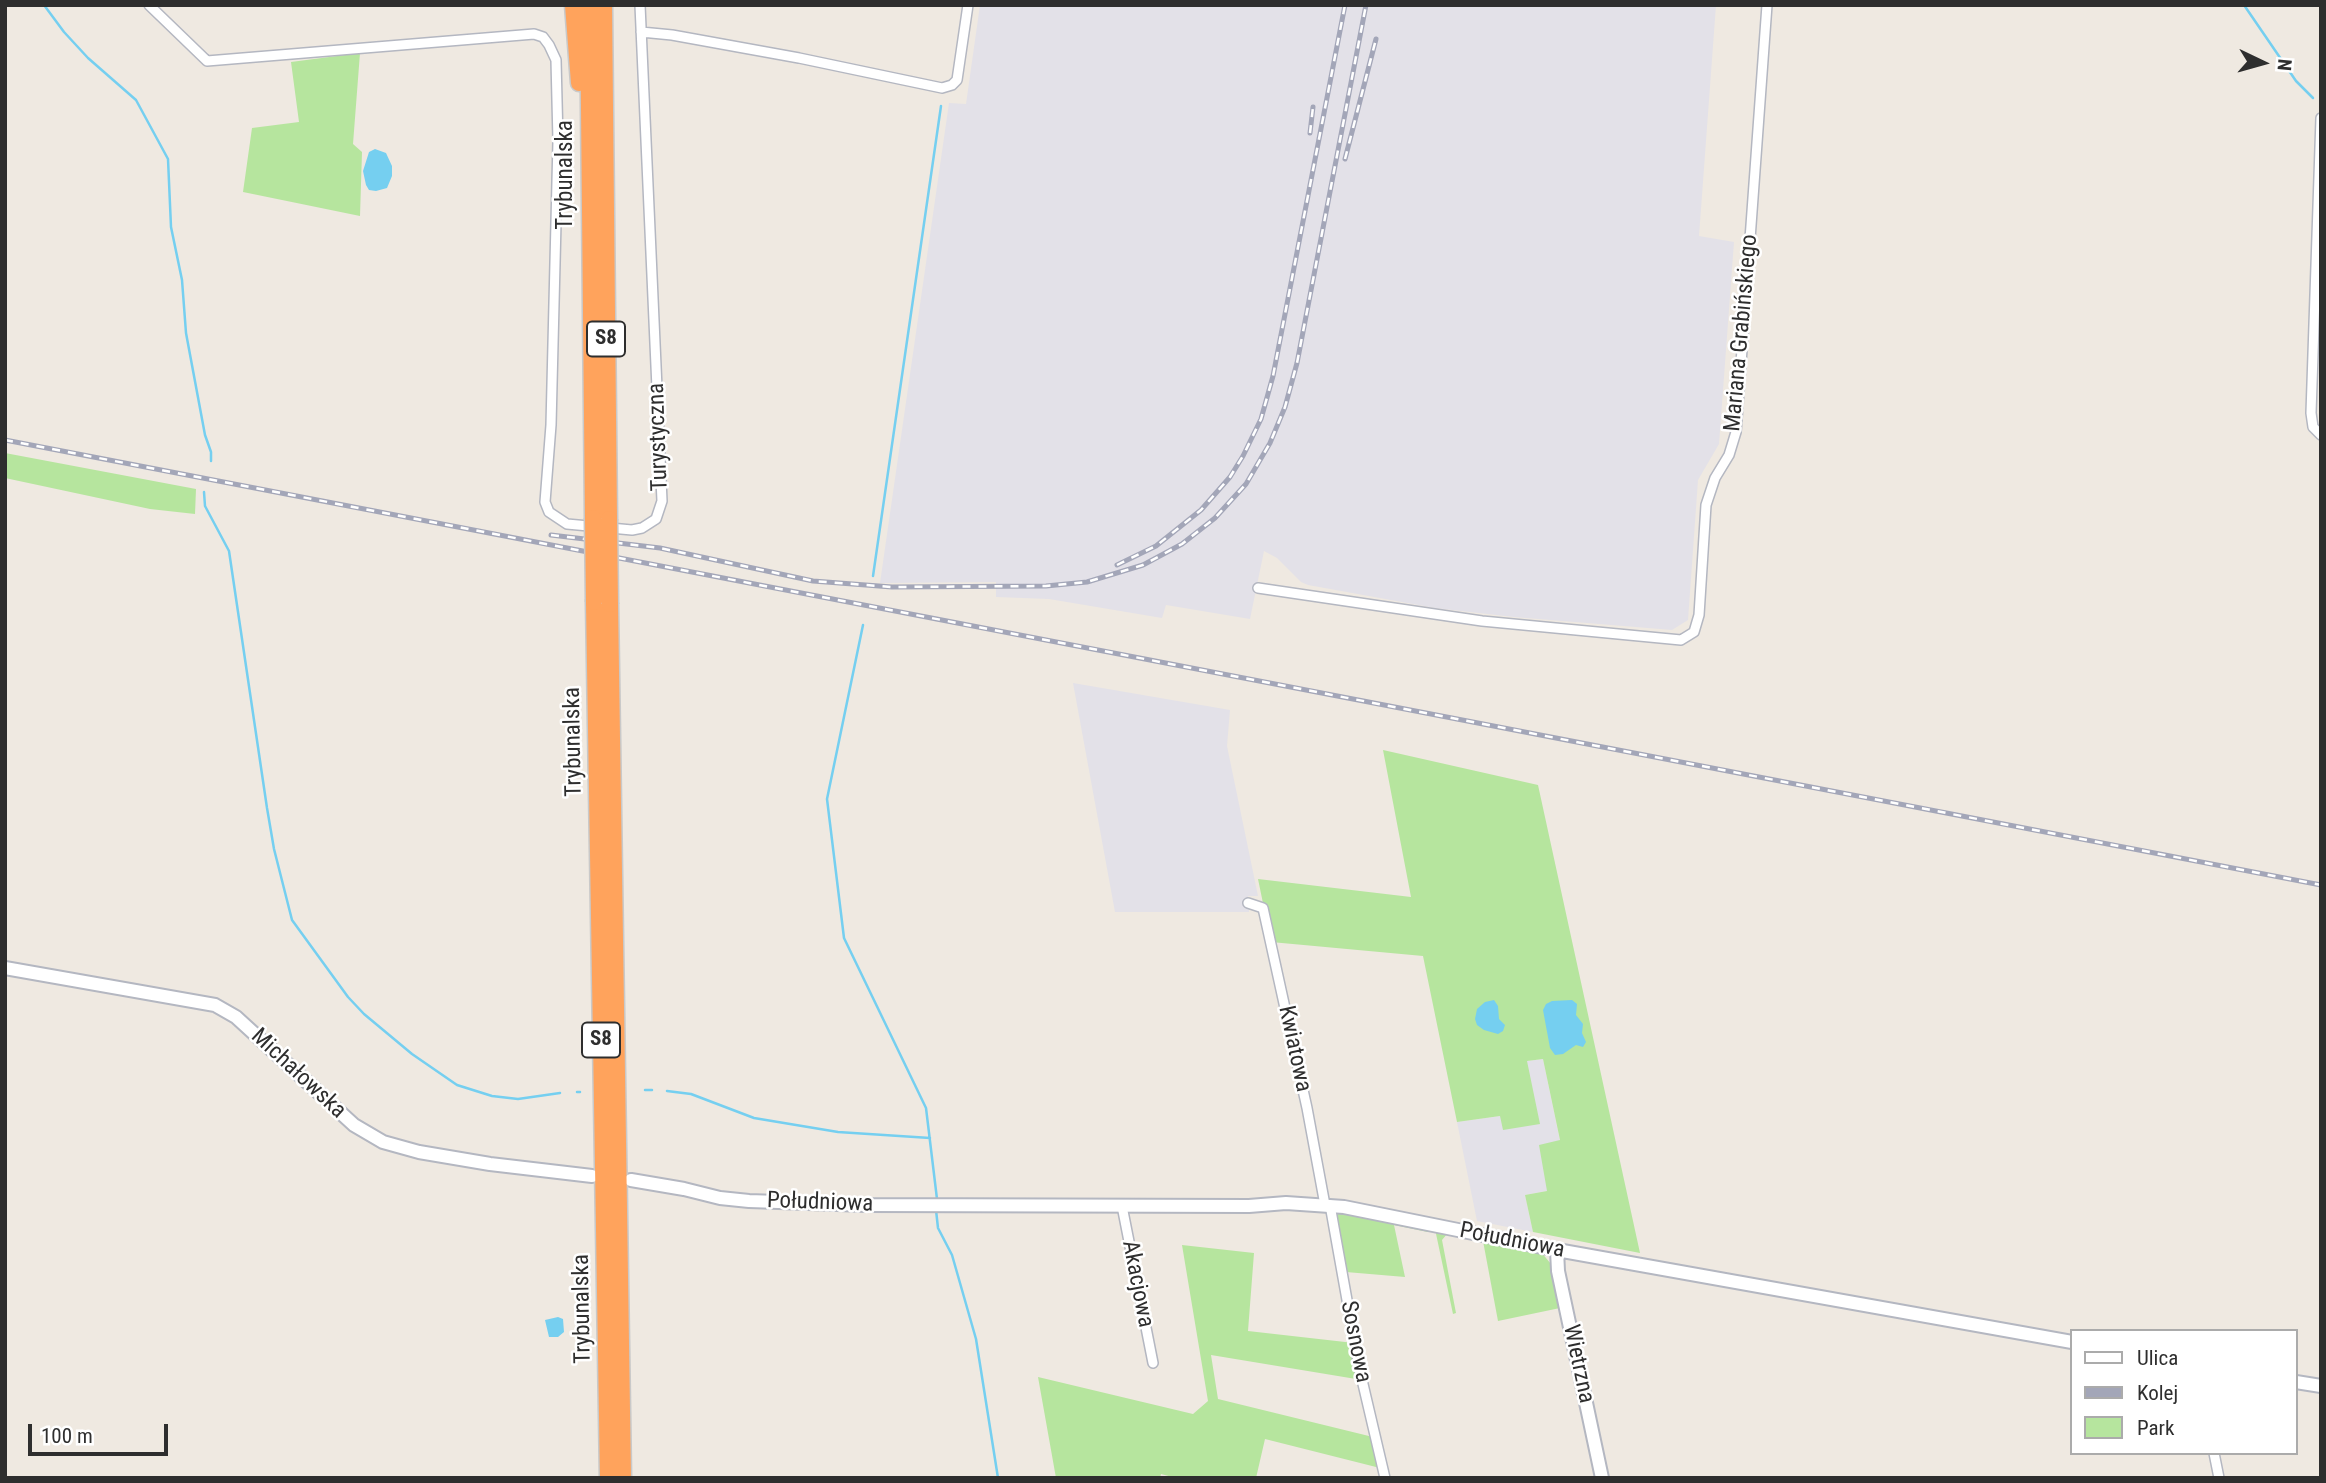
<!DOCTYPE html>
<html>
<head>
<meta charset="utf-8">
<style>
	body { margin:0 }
	#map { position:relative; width:2326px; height:1483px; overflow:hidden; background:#efe9e1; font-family:"Roboto Condensed",sans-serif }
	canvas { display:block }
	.frame { position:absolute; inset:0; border:7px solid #2e2e2e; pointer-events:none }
	.legend { position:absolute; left:2070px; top:1329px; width:228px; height:126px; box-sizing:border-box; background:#fff; border:2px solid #ababab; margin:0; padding:9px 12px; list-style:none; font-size:21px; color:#2e2e2e }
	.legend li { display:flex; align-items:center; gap:14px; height:35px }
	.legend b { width:35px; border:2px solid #ababab }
	.north { position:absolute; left:2228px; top:28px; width:70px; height:70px; -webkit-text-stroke:5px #fff; paint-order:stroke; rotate:95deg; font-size:19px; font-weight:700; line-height:28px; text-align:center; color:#2e2e2e }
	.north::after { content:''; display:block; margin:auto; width:24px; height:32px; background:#2e2e2e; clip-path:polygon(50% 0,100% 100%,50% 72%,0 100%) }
	.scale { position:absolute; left:28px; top:1424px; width:140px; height:32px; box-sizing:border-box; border:4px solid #2e2e2e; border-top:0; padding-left:9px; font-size:21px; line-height:24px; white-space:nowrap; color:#2e2e2e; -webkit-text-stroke:5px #fff; paint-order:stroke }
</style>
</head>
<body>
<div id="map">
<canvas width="2326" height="1483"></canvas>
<div class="frame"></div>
<ul class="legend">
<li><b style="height:9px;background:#fff"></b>Ulica</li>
<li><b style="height:9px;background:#a3a6b8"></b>Kolej</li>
<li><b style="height:19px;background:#b6e59e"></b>Park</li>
</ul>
<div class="north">N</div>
<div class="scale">100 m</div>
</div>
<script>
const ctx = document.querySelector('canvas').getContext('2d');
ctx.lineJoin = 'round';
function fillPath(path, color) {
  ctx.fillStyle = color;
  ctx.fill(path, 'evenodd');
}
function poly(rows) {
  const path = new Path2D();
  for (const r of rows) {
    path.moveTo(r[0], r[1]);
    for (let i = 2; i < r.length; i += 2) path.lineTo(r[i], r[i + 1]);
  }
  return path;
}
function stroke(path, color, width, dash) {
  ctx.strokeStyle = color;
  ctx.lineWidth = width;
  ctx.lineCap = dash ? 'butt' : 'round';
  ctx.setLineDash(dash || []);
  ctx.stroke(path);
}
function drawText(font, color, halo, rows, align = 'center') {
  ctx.font = font + ' "Roboto Condensed",sans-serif';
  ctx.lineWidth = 5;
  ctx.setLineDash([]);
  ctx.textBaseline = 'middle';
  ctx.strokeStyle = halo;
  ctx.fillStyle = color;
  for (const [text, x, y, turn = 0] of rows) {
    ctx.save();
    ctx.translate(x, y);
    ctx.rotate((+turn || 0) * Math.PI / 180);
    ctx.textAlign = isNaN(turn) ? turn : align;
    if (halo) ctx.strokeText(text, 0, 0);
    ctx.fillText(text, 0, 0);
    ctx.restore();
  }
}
const industrial = poly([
	[980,5,1716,5,1699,236,1734,242,1719,444,1698,480,1688,620,1672,630,1514,617,1435,608,1308,585,1301,582,1277,558,1264,551,1250,619,1166,605,1162,618,1049,599,996,597,996,582,880,583,949,103,966,104],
	[1073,683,1230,710,1227,746,1258,896,1248,896,1249,912,1115,912],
	[1543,1059,1560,1141,1547,1191,1525,1195,1533,1232,1477,1221,1457,1122,1500,1116,1527,1061]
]);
const green = poly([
	[360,53,353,144,362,152,360,216,243,192,252,128,299,122,291,62],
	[5,453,196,489,195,514,150,509,5,478],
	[1383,750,1538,785,1640,1253,1533,1232,1525,1195,1547,1191,1539,1145,1560,1140,1543,1059,1527,1061,1540,1124,1503,1130,1500,1116,1457,1122,1423,956,1271,942,1258,879,1411,897],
	[1345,1211,1429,1228,1428,1232,1394,1225,1405,1277,1346,1272,1336,1218,1338,1213],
	[1435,1229,1541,1252,1551,1264,1560,1308,1498,1321,1483,1241,1447,1234,1442,1240,1456,1313,1453,1314],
	[1182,1245,1254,1253,1248,1331,1354,1343,1360,1373,1356,1379,1211,1355,1218,1399,1373,1437,1380,1468,1265,1439,1256,1478,1176,1478,1161,1474,1160,1478,1056,1478,1038,1377,1193,1414,1208,1401]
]);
const water = poly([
	[375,149,386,153,392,166,392,176,387,188,376,191,369,190,366,185,363,171,369,152],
	[1494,1000,1498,1006,1499,1019,1505,1025,1503,1031,1498,1034,1484,1030,1477,1025,1475,1019,1477,1009,1485,1002],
	[1572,1000,1577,1004,1576,1015,1583,1024,1582,1033,1586,1042,1583,1047,1576,1045,1563,1054,1555,1055,1550,1048,1543,1010,1546,1004,1552,1001],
	[558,1317,563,1319,564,1332,558,1337,549,1337,545,1320]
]);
const stream = poly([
	[44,5,64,32,88,58,136,100,168,159,171,227,182,280,186,333,205,435,211,452,211,461],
	[2244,5,2296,81,2313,98],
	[204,492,205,506,229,551,267,808,274,849,292,920,348,997,364,1014,412,1054,457,1085,492,1096,518,1099,560,1093],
	[873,576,941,106],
	[863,625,827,799,844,938,926,1108,937,1199],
	[645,1090,652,1090],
	[667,1091,691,1094,754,1118,838,1132,930,1138],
	[577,1092,580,1092],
	[936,1210,938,1228,952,1255,976,1339,998,1478]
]);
const street = poly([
	[149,5,207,61,534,34,543,37,549,45,556,60,558,141,551,425,545,502,549,512,567,524,632,530,642,528,656,519,662,501,640,5],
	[641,32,672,35,799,58,942,88,952,85,957,80,968,5],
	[2321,118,2311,413,2313,427,2321,435],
	[1258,588,1482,621,1681,640,1694,632,1699,615,1706,505,1715,478,1729,455,1736,432,1767,5],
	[1248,903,1263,908,1307,1108,1325,1205],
	[1330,1205,1359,1367,1385,1478],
	[1122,1206,1153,1363],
	[2214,1453,2219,1478]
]);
const secondary = poly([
	[5,968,215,1005,236,1017,354,1125,383,1142,419,1152,490,1164,592,1176],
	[631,1180,684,1189,720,1198,749,1201,866,1205,1249,1206,1286,1203,1344,1207,1557,1250,2072,1342],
	[1557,1250,1558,1271,1602,1478],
	[2296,1382,2321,1386]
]);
const highway = poly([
	[573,5,579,83],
	[588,5,593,518],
	[604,5,609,519],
	[594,602,608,1478],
	[610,604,623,1478]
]);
const rail = poly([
	[1310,133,1313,107],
	[1345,159,1376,39],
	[5,440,2321,885],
	[551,535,660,548,813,581,892,587,1046,586,1087,582,1143,565,1182,544,1215,518,1246,484,1270,443,1285,407,1297,363,1366,5],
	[1117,565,1156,546,1201,510,1230,477,1243,456,1261,419,1273,376,1345,5]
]);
const highwayBridge = poly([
	[593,518,594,602],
	[609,519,610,604]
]);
const shields = [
	[606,339,38],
	[601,1040,38]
];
const shieldNames = [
	["S8",606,339],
	["S8",601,1040]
];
const streetNames = [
	["Trybunalska",566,175,-90],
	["Mariana Grabińskiego",1742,333,-85],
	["Turystyczna",659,437,-92],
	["Trybunalska",574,742,-91],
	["Kwiatowa",1294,1049,78],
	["Michałowska",298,1074,43],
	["Południowa",820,1203,2],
	["Południowa",1512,1241,11],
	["Akacjowa",1137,1284,79],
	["Trybunalska",583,1309,-91],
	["Sosnowa",1355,1342,79],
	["Wietrzna",1578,1364,78]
];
fillPath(industrial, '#e3e1e8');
fillPath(green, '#b6e59e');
fillPath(water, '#75cff0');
stroke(stream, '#75cff0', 2.5);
stroke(street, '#b4b7c1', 12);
stroke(secondary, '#b4b7c1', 16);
stroke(highway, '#c9c9c9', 19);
stroke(street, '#fff', 9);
stroke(secondary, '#fff', 12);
stroke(highway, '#ffa35c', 16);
stroke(rail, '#a3a6b8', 5);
stroke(rail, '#fff', 2.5, [8]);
stroke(highwayBridge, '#c9c9c9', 19, []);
stroke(highwayBridge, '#ffa35c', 16);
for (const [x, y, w] of shields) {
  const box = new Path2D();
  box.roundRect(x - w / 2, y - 17.5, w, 35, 5);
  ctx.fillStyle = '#fff';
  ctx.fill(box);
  stroke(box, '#2e2e2e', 2);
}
drawText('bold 21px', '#2e2e2e', null, shieldNames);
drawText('23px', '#2e2e2e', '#fff', streetNames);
</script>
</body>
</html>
